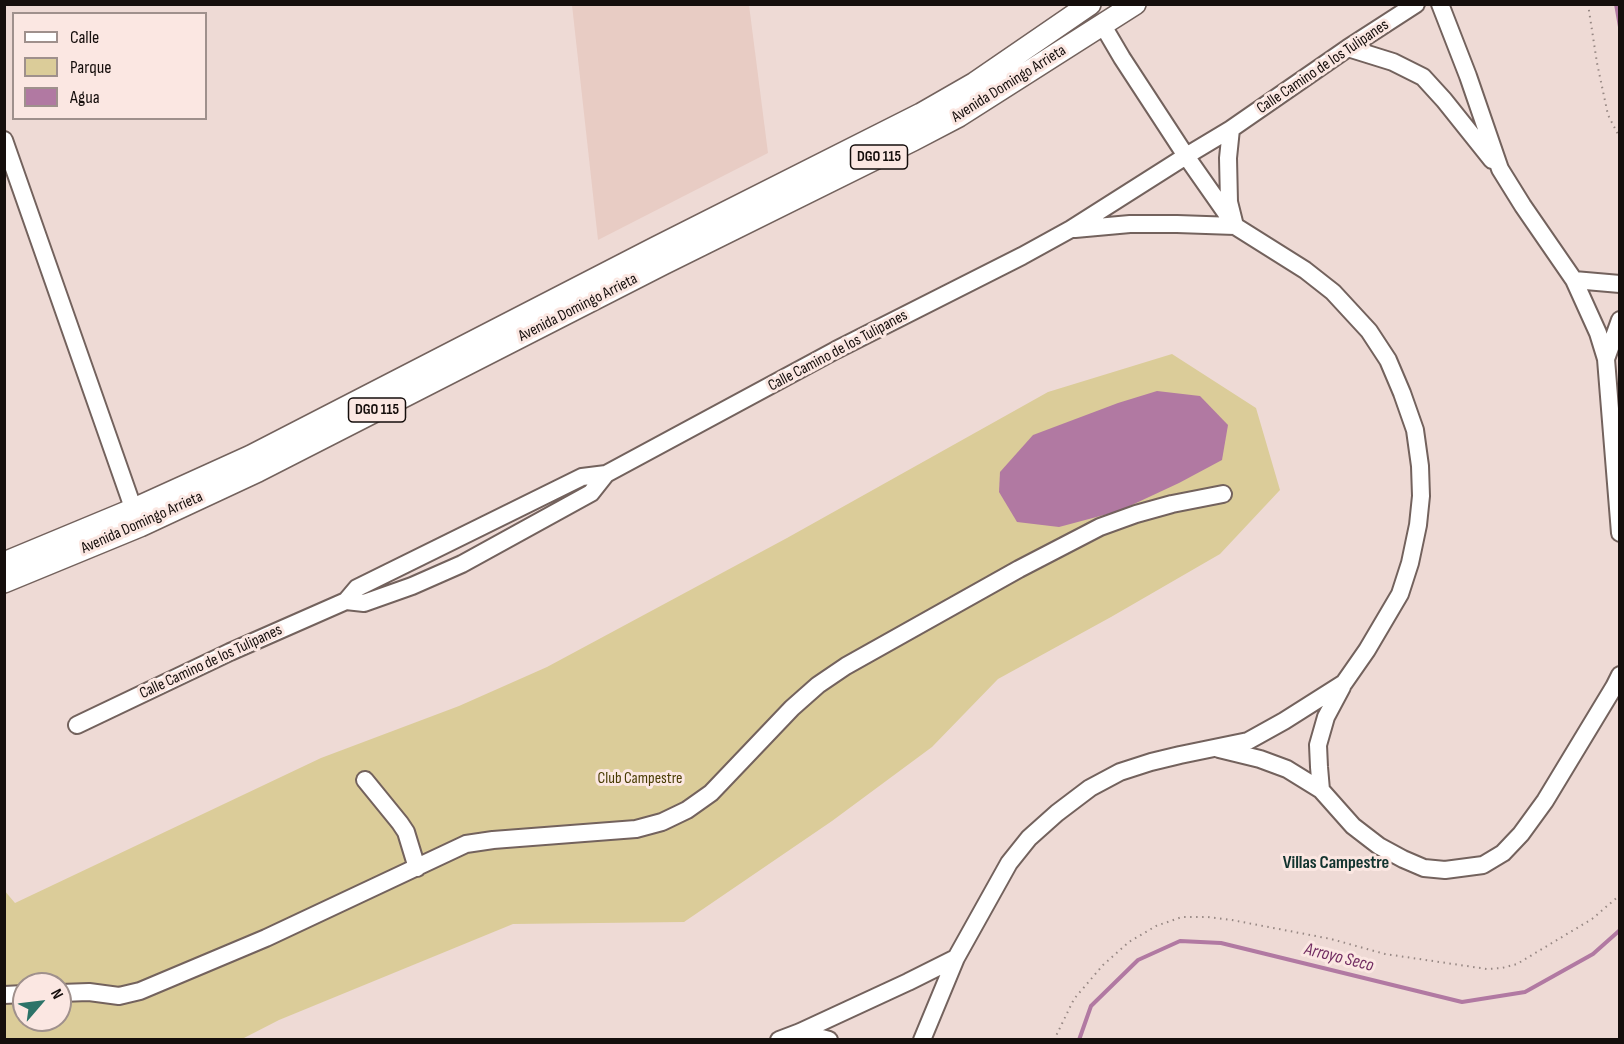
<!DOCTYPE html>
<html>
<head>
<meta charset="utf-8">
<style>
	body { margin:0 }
	#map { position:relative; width:1624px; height:1044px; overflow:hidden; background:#eedad5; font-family:"Sofia Sans Condensed",sans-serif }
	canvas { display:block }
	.frame { position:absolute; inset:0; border:6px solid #150e0c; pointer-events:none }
	.legend { position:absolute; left:12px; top:12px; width:195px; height:108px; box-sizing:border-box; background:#fbe7e2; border:2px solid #9f908c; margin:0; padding:8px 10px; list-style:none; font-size:18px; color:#150e0c }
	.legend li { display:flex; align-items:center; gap:12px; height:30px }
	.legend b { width:30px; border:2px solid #9f908c }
	.north { position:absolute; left:12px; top:972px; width:60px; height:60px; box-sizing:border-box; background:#fbe7e2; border:2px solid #9f908c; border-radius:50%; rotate:62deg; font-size:16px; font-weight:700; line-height:24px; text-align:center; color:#150e0c }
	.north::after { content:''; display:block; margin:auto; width:21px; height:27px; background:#2c7368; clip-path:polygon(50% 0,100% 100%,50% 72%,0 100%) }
</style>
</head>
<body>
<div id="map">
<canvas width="1624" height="1044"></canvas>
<div class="frame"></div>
<ul class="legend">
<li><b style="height:8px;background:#fff"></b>Calle</li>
<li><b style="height:16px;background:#dbcc99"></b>Parque</li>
<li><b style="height:16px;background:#b179a2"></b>Agua</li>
</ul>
<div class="north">N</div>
</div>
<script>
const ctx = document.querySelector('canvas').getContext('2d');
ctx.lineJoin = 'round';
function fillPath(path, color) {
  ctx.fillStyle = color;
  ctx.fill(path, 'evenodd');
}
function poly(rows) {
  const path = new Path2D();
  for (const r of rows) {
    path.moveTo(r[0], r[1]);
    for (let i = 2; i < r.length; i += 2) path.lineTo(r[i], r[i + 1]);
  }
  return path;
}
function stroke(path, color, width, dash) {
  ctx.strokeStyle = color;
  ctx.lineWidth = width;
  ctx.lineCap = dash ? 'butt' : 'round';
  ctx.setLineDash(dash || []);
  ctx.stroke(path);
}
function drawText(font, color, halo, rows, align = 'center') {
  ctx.font = font + ' "Sofia Sans Condensed",sans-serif';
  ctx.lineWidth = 6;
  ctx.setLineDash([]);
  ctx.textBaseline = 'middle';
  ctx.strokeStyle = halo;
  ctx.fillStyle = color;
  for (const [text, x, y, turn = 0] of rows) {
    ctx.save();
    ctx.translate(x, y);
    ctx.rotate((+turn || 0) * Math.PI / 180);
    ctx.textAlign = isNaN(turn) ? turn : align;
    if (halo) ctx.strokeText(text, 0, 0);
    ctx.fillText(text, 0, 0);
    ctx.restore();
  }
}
const built = poly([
	[572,5,749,5,768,153,598,240]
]);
const green = poly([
	[1172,354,1256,408,1280,490,1220,554,1111,617,998,679,932,747,832,821,684,922,513,924,279,1020,242,1039,5,1040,4,890,15,903,321,758,459,706,547,667,787,538,1048,392],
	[24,984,60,984,60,1020,24,1020]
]);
const water = poly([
	[1157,391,1200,396,1228,425,1222,460,1179,483,1119,511,1059,527,1017,522,999,492,1000,472,1033,435,1118,403]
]);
const stream = poly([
	[1616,4,1620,27],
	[1079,1040,1091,1006,1138,960,1180,941,1221,943,1462,1002,1525,992,1593,954,1620,930]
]);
const path = poly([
	[1588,4,1597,63,1608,115,1620,138],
	[1054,1040,1074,999,1103,965,1129,942,1156,926,1182,917,1208,917,1232,920,1331,939,1385,954,1487,969,1502,968,1517,964,1592,919,1620,895]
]);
const minor = poly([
	[1440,4,1468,76,1500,169,1523,206,1574,280,1598,333,1606,359,1620,533],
	[1348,48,1393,62,1423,77,1444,100,1492,160],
	[4,140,137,519],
	[1075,229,1130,224,1177,224,1235,226,1229,202,1228,158,1231,129],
	[1574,280,1620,284],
	[1606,359,1620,320],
	[346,601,364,603,412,586,462,564,591,493,606,474],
	[1342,687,1326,717,1318,745,1319,767,1321,790,1353,826,1379,846,1403,859,1424,868,1445,870,1483,865,1503,853,1521,834,1545,801,1614,687,1620,675],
	[77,725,230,652,346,601,357,588,582,477,606,474,836,350,1022,256,1071,229,1186,156,1231,129,1348,48,1416,4],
	[1219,749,1260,759,1287,769,1321,790],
	[365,780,400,823,406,832,417,868],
	[60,993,89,992,119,996,140,991,266,938,466,844,493,840,636,829,662,822,687,810,711,793,792,708,818,685,846,666,1019,569,1100,527,1136,514,1172,504,1223,494],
	[4,995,24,994],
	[800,1032,829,1040],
	[779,1040,800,1032,908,982,956,958,1009,863,1029,838,1057,813,1090,788,1120,772,1151,762,1180,755,1248,741,1284,721,1344,683,1367,650,1400,594,1410,563,1418,525,1421,496,1420,466,1415,430,1402,393,1388,360,1369,331,1333,292,1305,270,1235,226,1186,156,1122,58,1102,24],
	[922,1040,956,958]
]);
const major = poly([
	[4,563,134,509,251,456,655,248,921,114,975,83,1090,4],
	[4,582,140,526,258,471,663,264,913,140,959,116,1135,4]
]);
const shields = [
	[879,157,57],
	[377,410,57]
];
const shieldNames = [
	["DGO 115",879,157],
	["DGO 115",377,410]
];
const streetNames = [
	["Calle Camino de los Tulipanes",1323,67,-34],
	["Avenida Domingo Arrieta",1009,84,-32],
	["Avenida Domingo Arrieta",578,308,-27],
	["Calle Camino de los Tulipanes",838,351,-28],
	["Avenida Domingo Arrieta",142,523,-24],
	["Calle Camino de los Tulipanes",211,662,-25]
];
const parkNames = [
	["Club Campestre",640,779]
];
const neighbourhoodNames = [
	["Villas Campestre",1336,863]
];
const waterNames = [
	["Arroyo Seco",1339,958,14]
];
fillPath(built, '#e8ccc4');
fillPath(green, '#dbcc99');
fillPath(water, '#b179a2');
stroke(stream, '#b179a2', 4);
stroke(minor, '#73625d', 20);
stroke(major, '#73625d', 24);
stroke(path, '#978884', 2, [1.5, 4.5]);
stroke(minor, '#fff', 16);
stroke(major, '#fff', 21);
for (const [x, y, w] of shields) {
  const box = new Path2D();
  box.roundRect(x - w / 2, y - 12, w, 24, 4.5);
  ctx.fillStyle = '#fbe7e2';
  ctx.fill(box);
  stroke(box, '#150e0c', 1.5);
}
drawText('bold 15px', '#150e0c', null, shieldNames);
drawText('16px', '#150e0c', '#fbe7e2', streetNames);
drawText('16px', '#493c04', '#fbe7e2', parkNames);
drawText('bold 18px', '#12342f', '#fbe7e2', neighbourhoodNames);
drawText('italic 18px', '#722d62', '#fbe7e2', waterNames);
</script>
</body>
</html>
